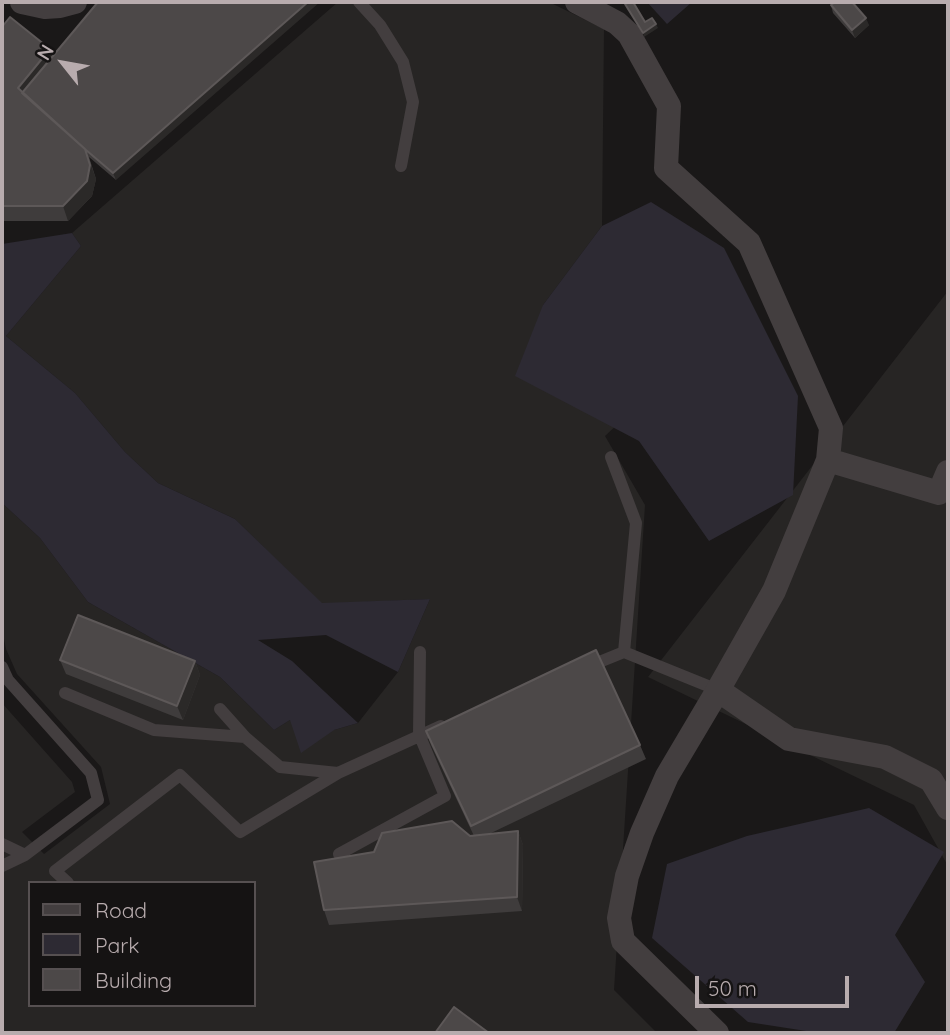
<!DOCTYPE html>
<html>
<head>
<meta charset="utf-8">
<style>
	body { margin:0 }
	#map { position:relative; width:950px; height:1035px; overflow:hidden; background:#1a1818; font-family:Quicksand,sans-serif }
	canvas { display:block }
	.frame { position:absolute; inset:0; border:4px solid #b8acae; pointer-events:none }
	.legend { position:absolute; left:28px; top:881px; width:228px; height:126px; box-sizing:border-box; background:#151313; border:2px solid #565051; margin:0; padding:9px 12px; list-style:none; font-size:21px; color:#b8acae }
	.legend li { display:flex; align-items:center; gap:14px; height:35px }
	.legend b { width:35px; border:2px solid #565051 }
	.north { position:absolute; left:28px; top:28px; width:70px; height:70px; -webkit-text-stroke:5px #151313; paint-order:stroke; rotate:301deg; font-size:19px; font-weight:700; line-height:28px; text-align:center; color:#b8acae }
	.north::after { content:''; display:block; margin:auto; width:24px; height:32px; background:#b8acae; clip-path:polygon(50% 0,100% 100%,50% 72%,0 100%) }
	.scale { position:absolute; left:695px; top:976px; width:154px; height:32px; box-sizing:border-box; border:4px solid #b8acae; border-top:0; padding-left:9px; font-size:21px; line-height:24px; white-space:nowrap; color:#b8acae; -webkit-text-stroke:5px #151313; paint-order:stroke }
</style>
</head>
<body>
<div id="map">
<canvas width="950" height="1035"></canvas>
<div class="frame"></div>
<ul class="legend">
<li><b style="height:9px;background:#433e3f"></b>Road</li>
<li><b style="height:19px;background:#2d2a33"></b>Park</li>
<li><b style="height:19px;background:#4c4848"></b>Building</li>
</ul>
<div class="north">N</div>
<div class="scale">50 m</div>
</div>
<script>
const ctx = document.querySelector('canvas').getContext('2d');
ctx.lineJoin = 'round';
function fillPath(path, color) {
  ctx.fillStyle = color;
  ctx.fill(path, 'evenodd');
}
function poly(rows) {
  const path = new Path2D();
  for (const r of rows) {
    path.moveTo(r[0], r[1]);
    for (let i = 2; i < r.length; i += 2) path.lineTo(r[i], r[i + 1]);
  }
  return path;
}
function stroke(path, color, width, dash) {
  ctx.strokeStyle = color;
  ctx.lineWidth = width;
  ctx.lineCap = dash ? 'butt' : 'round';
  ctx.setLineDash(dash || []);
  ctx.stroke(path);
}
const built = poly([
	[338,2,549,2,604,29,602,226,543,305,655,389,605,436,645,505,614,990,657,1033,2,1033,2,703,72,782,75,792,22,832,44,854,110,804,101,767,17,674,6,649,2,629,2,503,40,538,88,602,220,677,274,730,290,720,334,730,358,723,398,672,430,599,322,604,235,519,158,483,125,452,75,393,6,336,81,246,72,233],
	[30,883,254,883,254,1005,30,1005],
	[948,291,948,866,914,805,648,677]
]);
const green = poly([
	[647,2,692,2,667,24],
	[651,202,724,248,798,396,793,495,709,541,639,441,515,376,543,305,602,226],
	[72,233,81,246,6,336,75,393,125,452,158,483,235,519,322,603,430,599,398,672,326,635,258,640,292,661,358,723,334,730,301,753,290,720,274,730,220,677,88,602,40,538,2,503,2,244],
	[869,808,944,852,895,935,925,982,894,1033,819,1033,748,1022,652,938,667,864,747,836]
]);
const lane = poly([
	[359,2,380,25,403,62,413,102,401,166],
	[611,457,636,523,624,652],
	[2,667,8,680,91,773,98,800,25,855,2,844],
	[587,667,624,652,718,690],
	[65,693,154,730,245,737],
	[220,709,245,737,280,767,338,773,441,726],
	[339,854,445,796,419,734,420,652],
	[2,866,25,855],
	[68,883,55,871,180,775,240,832,338,773]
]);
const street = poly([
	[22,2,45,7,60,6,75,2],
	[577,2,617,23,629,34,669,106,666,168,749,243,831,428,828,460,774,591,718,690,667,776,642,833,627,876,619,918,623,941,717,1033],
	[828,460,939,493,948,472],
	[718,690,789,739,885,757,931,780,948,808]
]);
const wall = poly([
	[98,2,116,180,89,157,96,179,92,196,68,221,2,221,2,27,50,49,52,56],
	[831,5,869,25,855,38,833,13],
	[60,660,195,661,200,675,183,720,66,674],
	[426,731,640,745,646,759,489,834,518,831,523,845,522,911,329,925,324,910,470,836,474,836,431,745]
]);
const shadedWall = poly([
	[308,2,320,2,116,180,113,173],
	[866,18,869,25,855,38,852,30],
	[656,24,658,28,644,37,643,33],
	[50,49,55,64,25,100,18,88],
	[85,149,96,179,92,196,68,221,63,206],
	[195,661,200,675,183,720,177,706],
	[518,831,523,845,522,911,517,897]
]);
const building = poly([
	[98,2,308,2,113,173,86,150,22,93,98,2],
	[630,2,633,2,645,22,652,18,656,24,643,33,625,4,630,2],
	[835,2,852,2,866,18,852,30,831,5,835,2],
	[10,17,50,49,18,88,85,149,90,165,87,181,63,206,2,206,2,27,10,17],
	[78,615,195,661,177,706,60,660,78,615],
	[596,650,640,745,471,826,426,731,596,650],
	[452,821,470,836,518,831,517,897,324,910,314,862,374,852,382,833,452,821],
	[454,1007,489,1033,435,1033,454,1007]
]);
fillPath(built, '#272524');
fillPath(green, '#2d2a33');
stroke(lane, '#433e3f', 12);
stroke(street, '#433e3f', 24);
fillPath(wall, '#3f3c3c');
fillPath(shadedWall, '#2b2928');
fillPath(building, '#4c4848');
stroke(building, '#5d5858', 2);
</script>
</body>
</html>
